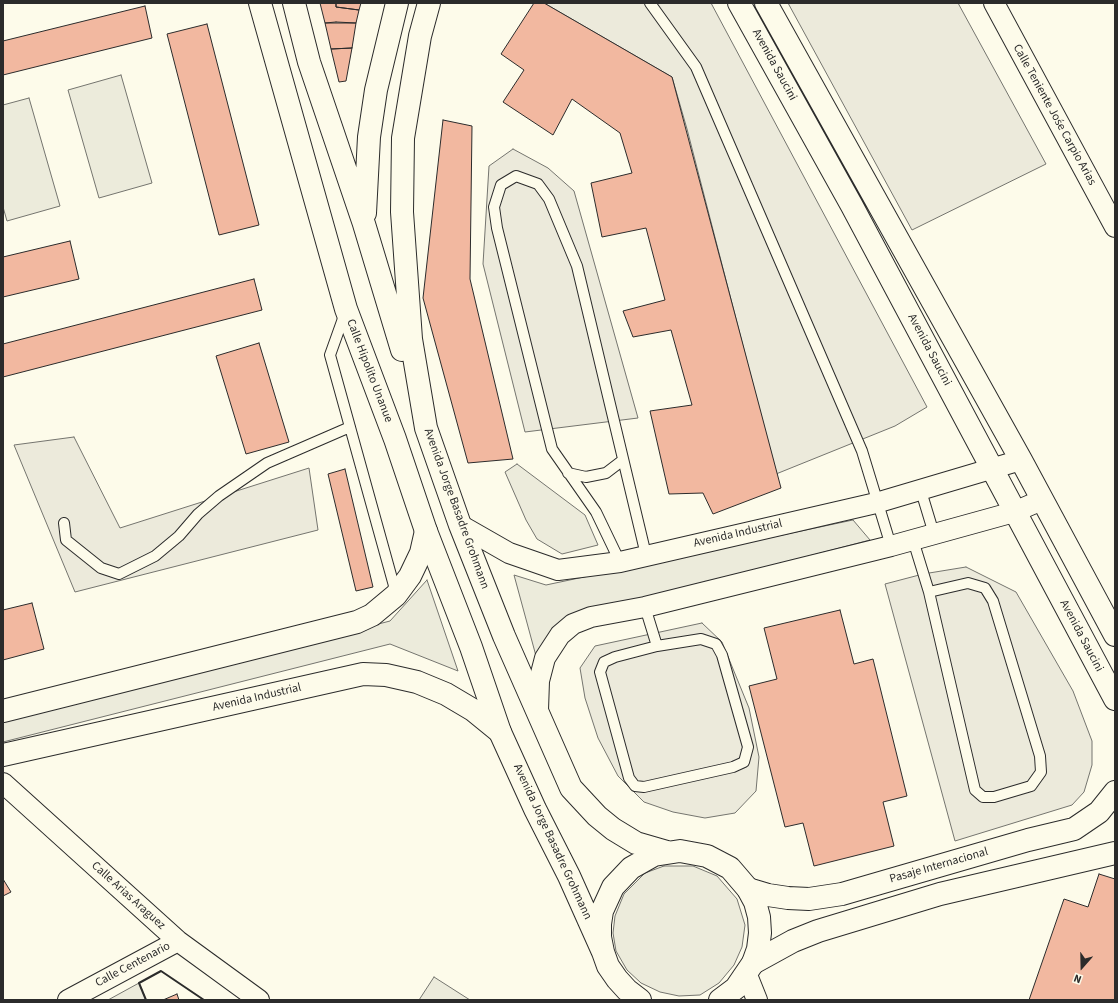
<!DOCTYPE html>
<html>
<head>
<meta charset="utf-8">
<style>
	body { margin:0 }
	#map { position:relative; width:1118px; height:1003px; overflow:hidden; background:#fdfbea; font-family:"Source Sans 3",sans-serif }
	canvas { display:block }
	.frame { position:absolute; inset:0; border:4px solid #2b2b2b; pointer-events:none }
	.north { position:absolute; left:1062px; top:947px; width:40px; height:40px; -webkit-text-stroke:3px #fdfbea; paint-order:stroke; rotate:200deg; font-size:11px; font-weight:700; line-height:16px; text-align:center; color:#2b2b2b }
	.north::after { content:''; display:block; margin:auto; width:14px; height:18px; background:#2b2b2b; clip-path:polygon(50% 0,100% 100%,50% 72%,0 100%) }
</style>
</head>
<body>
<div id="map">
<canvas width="1118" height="1003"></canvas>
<div class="frame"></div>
<div class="north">N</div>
</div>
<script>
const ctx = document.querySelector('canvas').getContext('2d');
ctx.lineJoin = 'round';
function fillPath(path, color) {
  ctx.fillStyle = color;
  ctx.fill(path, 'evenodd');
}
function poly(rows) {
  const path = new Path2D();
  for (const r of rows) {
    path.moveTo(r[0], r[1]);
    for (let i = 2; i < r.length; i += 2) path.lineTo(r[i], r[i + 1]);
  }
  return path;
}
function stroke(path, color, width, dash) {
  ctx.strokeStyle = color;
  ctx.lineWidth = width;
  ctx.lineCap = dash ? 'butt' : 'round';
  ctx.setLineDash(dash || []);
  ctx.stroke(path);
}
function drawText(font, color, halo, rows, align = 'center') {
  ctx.font = font + ' "Source Sans 3",sans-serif';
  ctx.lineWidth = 3;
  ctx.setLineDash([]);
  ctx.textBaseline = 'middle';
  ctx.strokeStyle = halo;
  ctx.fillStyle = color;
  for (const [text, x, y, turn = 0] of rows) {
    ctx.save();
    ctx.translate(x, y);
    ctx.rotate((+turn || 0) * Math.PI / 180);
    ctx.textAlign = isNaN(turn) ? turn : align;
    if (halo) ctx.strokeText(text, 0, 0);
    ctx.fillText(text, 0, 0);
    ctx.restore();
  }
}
const green = poly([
	[121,75,152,183,99,198,68,90,121,75],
	[29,98,60,206,7,221,3,207,3,105,29,98],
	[517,464,585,515,598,545,562,554,537,539,526,520,505,472,517,464],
	[853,520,870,540,569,619,536,656,514,575,546,585,853,520],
	[427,580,458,671,390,644,3,742,3,721,390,621,427,580],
	[664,866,693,866,717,876,737,899,745,925,742,947,734,965,719,983,700,995,679,996,660,992,641,983,627,970,616,951,613,933,615,916,624,894,645,873,664,866],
	[434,977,470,1000,419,1000,434,977],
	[139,983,146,1000,108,1000,139,983]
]);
const parking = poly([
	[544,3,711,3,927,407,895,426,776,474,687,129,672,77,544,3],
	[788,3,958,3,1046,164,912,230,788,3],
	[513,149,548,168,574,191,638,418,525,432,483,264,489,166,513,149],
	[74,437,120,528,309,468,318,530,75,592,14,445,74,437],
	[966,567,1016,592,1073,691,1092,741,1092,765,1084,792,1072,805,955,841,885,584,923,574,966,567],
	[702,623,722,642,749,708,759,757,756,791,735,813,705,818,673,812,644,802,618,776,598,738,585,698,580,668,595,646,702,623]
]);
const building = poly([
	[320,3,336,3,336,7,359,10,356,23,325,23,320,3],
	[336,3,361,3,359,10,336,7,336,3],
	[534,3,544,3,672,77,781,488,713,514,703,493,669,494,650,411,692,405,671,330,633,337,623,311,665,300,646,228,602,237,591,183,632,173,620,133,572,99,553,135,503,102,524,70,501,54,534,3],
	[145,6,152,38,3,75,3,41,145,6],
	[336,22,356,23,352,48,331,49,325,23,336,22],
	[207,24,259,225,219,235,167,34,207,24],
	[352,48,346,81,339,82,331,49,352,48],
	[443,120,472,126,470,279,513,459,468,463,423,298,443,120],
	[70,241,79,279,3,297,3,257,70,241],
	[254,279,262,310,3,377,3,344,254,279],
	[259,343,289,442,246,454,216,356,259,343],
	[345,469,373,587,356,591,328,474,345,469],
	[32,603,44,649,3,660,3,610,32,603],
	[840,610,854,664,873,659,907,796,883,802,894,846,814,866,803,823,785,827,749,686,777,679,764,628,840,610],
	[1099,874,1115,879,1115,1000,1029,1000,1064,899,1088,907,1099,874],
	[3,879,11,892,3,896,3,879],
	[177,994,179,1000,163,1000,177,994]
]);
const service = poly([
	[650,3,696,67,862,451,891,546],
	[345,313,330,355,396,593],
	[568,473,586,477,606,473,623,460],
	[921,491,934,534],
	[64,523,66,540,101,568,119,574,155,556,179,536,198,514,219,496,267,463,350,427],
	[913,540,929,592,975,790,983,797,994,797,1031,786,1041,772,1040,756,993,601,985,588,968,583,929,592],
	[620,562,596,512,552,449,497,228,494,207,501,185,516,176,538,184,549,199,577,266,646,555],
	[645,607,657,646],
	[701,639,716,644,722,655,748,747,744,762,733,767,644,787,635,786,629,778,600,672,604,662,615,657,657,646,701,639]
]);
const minor = poly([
	[994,3,1115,227],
	[460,525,509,553,558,570,620,562,876,503,1021,460],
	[538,710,539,681,545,658,560,635,573,624,591,617,645,607,891,546,1014,512,1042,500],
	[3,783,178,941,259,1000],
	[747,975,757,1000],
	[68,1000,178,941]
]);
const secondary = poly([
	[739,3,852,206,1115,699],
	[766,3,1021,460,1115,635],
	[3,711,357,622,372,615,396,595,410,576,421,553,426,531],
	[3,755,363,674,386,675,417,682,446,694,473,710,500,732],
	[748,889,768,895,788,898,809,899,842,894,1028,840,1074,829,1099,812,1115,792],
	[753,963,793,941,818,931,940,894,1115,853]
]);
const trunk = poly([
	[260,3,346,309,395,439,426,531,471,647,500,732,535,809,569,876,603,952],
	[294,3,309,62,364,224,402,350],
	[429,3,420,36,403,138,402,212,411,339,426,428,460,525,504,636,571,788,597,816,613,829,636,843,667,852],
	[365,213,369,137,376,90,397,3],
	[640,1000,627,990,617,979,608,966,603,952,600,937,600,924,602,911,613,887,631,868,654,855,680,851,707,856,730,868,748,889,755,902,759,917,760,933,758,949,753,963,736,988,720,1000]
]);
const wall = poly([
	[146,1000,139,983,161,971,204,1000]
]);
const streetNames = [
	["Avenida Saucini",774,65,61],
	["Calle Teniente Jośe Carpio Arias",1054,115,61],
	["Avenida Saucini",929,350,62],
	["Calle Hipolito Unanue",369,371,69],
	["Avenida Jorge Basadre Grohmann",456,509,70],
	["Avenida Industrial",738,534,-13],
	["Avenida Saucini",1081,636,62],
	["Avenida Industrial",257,698,-13],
	["Avenida Jorge Basadre Grohmann",552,842,65],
	["Pasaje Internacional",939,866,-16],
	["Calle Arias Araguez",128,896,42],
	["Calle Centenario",133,965,-28]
];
fillPath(green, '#ecebdb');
stroke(green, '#74746e', 1);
fillPath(parking, '#eceadb');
stroke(parking, '#74746e', 1);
fillPath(building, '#f2b8a0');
stroke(building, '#2b2b2b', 1);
stroke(service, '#2b2b2b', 12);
stroke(minor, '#2b2b2b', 22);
stroke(secondary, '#2b2b2b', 24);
stroke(trunk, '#2b2b2b', 24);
stroke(service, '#fdfbea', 10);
stroke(minor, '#fdfbea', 20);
stroke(secondary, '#fdfbea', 22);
stroke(trunk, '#fdfbea', 22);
stroke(wall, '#2b2b2b', 2);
drawText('12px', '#2b2b2b', '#fdfbea', streetNames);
</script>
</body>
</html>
